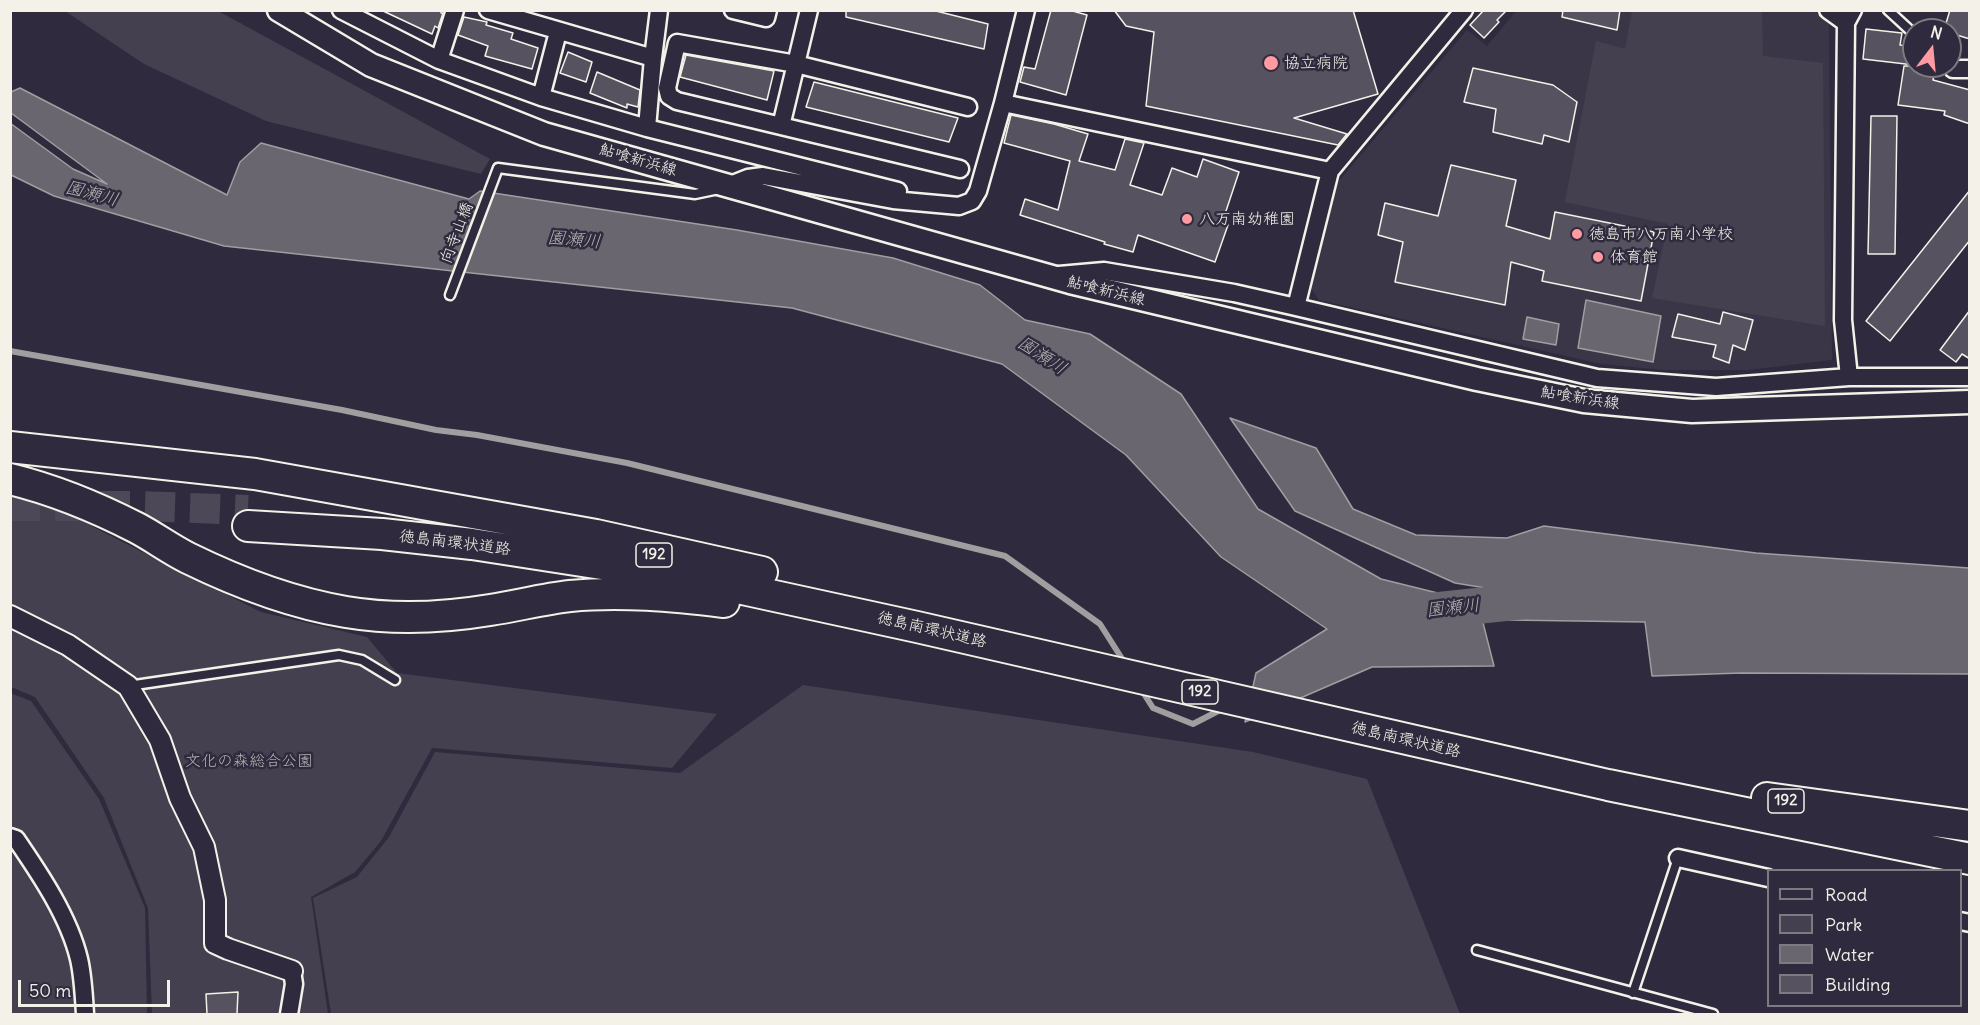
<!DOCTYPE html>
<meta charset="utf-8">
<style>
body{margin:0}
#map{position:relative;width:1980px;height:1025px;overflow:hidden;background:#2f2a3d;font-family:Delius,sans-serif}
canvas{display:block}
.frame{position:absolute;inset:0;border:12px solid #f4f1e8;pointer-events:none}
.legend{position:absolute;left:1767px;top:869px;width:195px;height:138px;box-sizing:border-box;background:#2f2a3d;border:2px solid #7e7a81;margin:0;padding:8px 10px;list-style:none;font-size:18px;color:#f4f1e8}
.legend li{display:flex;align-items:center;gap:12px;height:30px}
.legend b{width:30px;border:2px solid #7e7a81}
.north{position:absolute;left:1902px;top:18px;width:60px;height:60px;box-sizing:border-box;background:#2f2a3d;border:2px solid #7e7a81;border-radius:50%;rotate:16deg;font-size:16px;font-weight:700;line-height:24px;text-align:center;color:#f4f1e8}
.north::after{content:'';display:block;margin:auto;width:21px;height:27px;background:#ff9aa2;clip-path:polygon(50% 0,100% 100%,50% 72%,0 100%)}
.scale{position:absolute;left:18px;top:980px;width:152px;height:27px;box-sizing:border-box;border:3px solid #f4f1e8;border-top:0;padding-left:8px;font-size:18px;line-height:21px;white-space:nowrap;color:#f4f1e8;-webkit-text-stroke:4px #2f2a3d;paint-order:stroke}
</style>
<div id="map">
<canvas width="1980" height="1025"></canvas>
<div class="frame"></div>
<ul class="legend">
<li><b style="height:8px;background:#2f2a3d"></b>Road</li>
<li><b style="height:16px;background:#454050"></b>Park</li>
<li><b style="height:16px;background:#6a6670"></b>Water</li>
<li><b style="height:16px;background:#56525f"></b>Building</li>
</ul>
<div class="north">N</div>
<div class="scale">50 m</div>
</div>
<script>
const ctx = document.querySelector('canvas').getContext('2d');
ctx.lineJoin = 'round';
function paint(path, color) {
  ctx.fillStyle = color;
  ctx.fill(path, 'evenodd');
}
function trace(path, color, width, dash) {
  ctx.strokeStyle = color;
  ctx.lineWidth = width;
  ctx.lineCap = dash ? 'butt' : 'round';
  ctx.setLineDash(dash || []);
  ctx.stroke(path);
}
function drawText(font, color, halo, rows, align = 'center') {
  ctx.font = font + ' Delius,"Klee One",sans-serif';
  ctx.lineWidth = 5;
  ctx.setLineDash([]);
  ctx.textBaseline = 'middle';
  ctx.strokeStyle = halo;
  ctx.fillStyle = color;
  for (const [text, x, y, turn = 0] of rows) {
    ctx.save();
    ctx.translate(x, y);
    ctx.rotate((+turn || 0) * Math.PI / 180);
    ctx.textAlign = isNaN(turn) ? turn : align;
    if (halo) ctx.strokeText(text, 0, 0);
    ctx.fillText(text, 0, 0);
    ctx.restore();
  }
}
const built = new Path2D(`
 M 1517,10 L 1813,10 L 1829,21 L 1832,360 L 1748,370 L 1664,370 L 1601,364 L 1319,300 L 1310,287 L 1338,182 L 1467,30 L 1487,46 Z`);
const green = new Path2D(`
 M 65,11 L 218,11 L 490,159 L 481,174 L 266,121 L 144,64 Z
 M 1632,11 L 1762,11 L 1763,56 L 1823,63 L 1825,326 L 1652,298 L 1668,224 L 1565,202 L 1596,41 L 1625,49 Z
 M 10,489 L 33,493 L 97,529 L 261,612 L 367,637 L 397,673 L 717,714 L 672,768 L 432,748 L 381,841 L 355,872 L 311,897 L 328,1014 L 152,1014 L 148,908 L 104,798 L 35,697 L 11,687 Z
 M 803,685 L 1253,752 L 1367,779 L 1460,1014 L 331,1014 L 313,898 L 357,877 L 389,837 L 435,752 L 680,773 Z
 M 10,693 L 31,701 L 99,799 L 145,908 L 147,1014 L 11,1014 Z`);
const water = new Path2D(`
 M 20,88 L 227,195 L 240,162 L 261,143 L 469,199 L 480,191 L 737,230 L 893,258 L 980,285 L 1025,320 L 1090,334 L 1181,394 L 1258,509 L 1381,579 L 1478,603 L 1494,666 L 1372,667 L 1245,722 L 1256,673 L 1327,629 L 1221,557 L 1126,455 L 1002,364 L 792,308 L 224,246 L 54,196 L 11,175 L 10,123 L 73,169 L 107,184 L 11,113 L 11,92 Z
 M 1586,300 L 1661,316 L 1653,362 L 1578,348 Z
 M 1527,317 L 1559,324 L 1556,345 L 1523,339 Z
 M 1230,418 L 1316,448 L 1353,509 L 1416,535 L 1507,538 L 1544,526 L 1756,553 L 1969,568 L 1969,674 L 1741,673 L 1652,676 L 1645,622 L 1507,620 L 1498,590 L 1455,583 L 1295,511 Z`);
const stream = new Path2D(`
 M 10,351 L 342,410 L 436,430 L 477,435 L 627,463 L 1005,556 L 1100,624 L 1126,665
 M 1141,689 L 1153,708 L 1193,724 L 1224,708`);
const river = new Path2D(`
 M 1430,611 L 1552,598`);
const building = new Path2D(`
 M 381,10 L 441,10 L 441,13 L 443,13 L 438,28 L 435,26 L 432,34 Z
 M 846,10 L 932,10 L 988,24 L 984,49 L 846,17 Z
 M 1051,10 L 1069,10 L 1087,15 L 1066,95 L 1020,82 L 1024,67 L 1035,69 Z
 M 1114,10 L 1353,10 L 1378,94 L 1294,118 L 1347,134 L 1338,145 L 1146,106 L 1154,32 L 1126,26 Z
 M 1484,10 L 1507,10 L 1497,20 L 1499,22 L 1484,38 L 1470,25 Z
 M 1563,10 L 1620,10 L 1617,30 L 1562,17 Z
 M 1950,10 L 1970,10 L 1970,39 L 1950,33 L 1950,30 L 1944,30 Z
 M 464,17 L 487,22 L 486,25 L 513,33 L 511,39 L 538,48 L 532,69 L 485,56 L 488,46 L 458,35 Z
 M 1866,29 L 1902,33 L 1900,45 L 1914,47 L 1914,65 L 1863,59 Z
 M 568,52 L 592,62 L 586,82 L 560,73 Z
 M 686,55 L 774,71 L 767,100 L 680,77 Z
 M 1904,66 L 1935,66 L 1933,80 L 1970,90 L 1970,124 L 1944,115 L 1945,111 L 1898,105 Z
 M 1473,68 L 1553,85 L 1577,102 L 1569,142 L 1544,135 L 1542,144 L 1493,132 L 1496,109 L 1464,102 Z
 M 597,72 L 640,90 L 638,107 L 627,104 L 627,108 L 590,93 Z
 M 814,82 L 958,118 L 949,142 L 806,107 Z
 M 1011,115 L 1054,124 L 1088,134 L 1079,161 L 1115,170 L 1125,139 L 1144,143 L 1130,185 L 1162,195 L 1172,168 L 1197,177 L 1203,159 L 1239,172 L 1222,223 L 1228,225 L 1215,262 L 1138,235 L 1133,252 L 1104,244 L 1105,242 L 1020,215 L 1025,199 L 1058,210 L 1070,161 L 1004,143 Z
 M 1871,116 L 1897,116 L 1895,254 L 1868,254 Z
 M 1451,165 L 1516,180 L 1506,226 L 1550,239 L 1555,212 L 1654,232 L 1641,301 L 1542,281 L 1544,271 L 1511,262 L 1505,305 L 1395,282 L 1403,242 L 1378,235 L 1385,203 L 1438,216 Z
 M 1970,190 L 1970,240 L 1890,341 L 1866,321 Z
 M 1970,310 L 1970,359 L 1962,354 L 1956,362 L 1940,350 Z
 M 1723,312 L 1753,320 L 1745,350 L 1733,345 L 1729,363 L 1713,357 L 1716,345 L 1672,337 L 1678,314 L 1720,324 Z
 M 238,992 L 237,1014 L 207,1014 L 206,994 Z`);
const motorwayTunnel = new Path2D(`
 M 10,506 L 139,506 L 248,510`);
const service = new Path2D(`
 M 1888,10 L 1914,34
 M 450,295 L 498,168 L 695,194 L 719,189
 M 128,686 L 339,655 L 362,660 L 395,680
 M 1477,950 L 1713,1014
 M 1633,993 L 1678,858`);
const minor = new Path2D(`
 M 341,10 L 439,60 L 541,97 L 647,128 L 898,191
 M 488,10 L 653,58 L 659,10
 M 733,10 L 766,18 L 768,10
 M 1828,10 L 1846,23
 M 1853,10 L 1846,23 L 1843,320 L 1849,377 L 1970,377
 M 439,60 L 455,10
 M 1953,69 L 1970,69
 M 541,97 L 558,32
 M 1003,103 L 1026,10
 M 781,126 L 809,10
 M 647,128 L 653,58
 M 960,169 L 677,101 L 669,96 L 667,88 L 677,43 L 796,64 L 968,107
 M 1330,171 L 1464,10
 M 728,186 L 748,178 L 763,176 L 893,200 L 959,206 L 972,201 L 978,191 L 1003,103 L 1330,171 L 1296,307 L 1234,293 L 1104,271 L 1059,275
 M 1296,307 L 1597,378 L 1716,387 L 1849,377
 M 10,837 L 16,839 C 40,874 69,917 79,959 C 83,976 84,997 85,1014
 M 1678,858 L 1768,878
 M 1960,921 L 1970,923
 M 289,1014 L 294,984 L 292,971`);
const tertiary = new Path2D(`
 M 10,616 L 68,645 L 128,686 L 160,740 L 180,798 L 204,847 L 215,900 L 215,943 L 228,949 L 292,971`);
const secondary = new Path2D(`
 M 279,10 L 371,65 L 544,134 L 1070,282 L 1477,379 L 1584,401 L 1692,411 L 1970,402`);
const motorway = new Path2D(`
 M 10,447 L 255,474 L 596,535 L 762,572
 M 10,479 C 55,490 96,507 137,528 C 154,537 170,549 188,558 C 237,582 292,603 346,612 C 394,620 442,618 490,610 C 517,606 543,599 570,596 C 621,591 673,596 724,602
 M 248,526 L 382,534 L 472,544 L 692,578 L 917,627 L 1608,785 L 1970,859
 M 1767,798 L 1970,826`);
const markers = [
 [1271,63,8,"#ff9aa2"],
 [1187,219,6,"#ff9aa2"],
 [1577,234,6,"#ff9aa2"],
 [1598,257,6,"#ff9aa2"]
];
const shields = [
 [654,555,36],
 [1200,692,36],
 [1786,801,36]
];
const shieldNames = [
 ["192",654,555],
 ["192",1200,692],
 ["192",1786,801]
];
const poiNames = [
 ["協立病院",1284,63],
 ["八万南幼稚園",1199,219],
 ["徳島市八万南小学校",1589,234],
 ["体育館",1610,257]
];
const streetNames = [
 ["鮎喰新浜線",638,160,16],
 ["向寺山橋",457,233,-69],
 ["鮎喰新浜線",1106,291,14],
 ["鮎喰新浜線",1580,398,9],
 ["徳島南環状道路",455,543,7],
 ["徳島南環状道路",932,630,13],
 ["徳島南環状道路",1406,740,13]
];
const parkNames = [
 ["文化の森総合公園",249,761]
];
const waterNames = [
 ["園瀬川",92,194,15],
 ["園瀬川",574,240,5],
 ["園瀬川",1042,356,33],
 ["園瀬川",1453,608,-6]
];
paint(built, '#3b3647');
paint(green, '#454050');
paint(water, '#6a6670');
trace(water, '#a19ea0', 1.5);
trace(stream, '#a19ea0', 6);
trace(river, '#6a6670', 36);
paint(building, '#56525f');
trace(building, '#f4f1e8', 1.5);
trace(motorwayTunnel, '#4d4857', 30, [30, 15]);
trace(service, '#f4f1e8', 13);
trace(minor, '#f4f1e8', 21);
trace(tertiary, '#f4f1e8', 24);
trace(secondary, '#f4f1e8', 27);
trace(motorway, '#f4f1e8', 34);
trace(service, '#2f2a3d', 8);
trace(minor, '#2f2a3d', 16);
trace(tertiary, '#2f2a3d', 20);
trace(secondary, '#2f2a3d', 22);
trace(motorway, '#2f2a3d', 30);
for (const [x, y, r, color] of markers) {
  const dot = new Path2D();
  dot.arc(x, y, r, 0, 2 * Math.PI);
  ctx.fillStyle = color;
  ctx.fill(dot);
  trace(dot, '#2f2a3d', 2);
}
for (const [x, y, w] of shields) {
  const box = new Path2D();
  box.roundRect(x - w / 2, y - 12, w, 24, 4.5);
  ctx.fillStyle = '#2f2a3d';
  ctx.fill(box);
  trace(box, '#f4f1e8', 1.5);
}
drawText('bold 15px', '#f4f1e8', null, shieldNames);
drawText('16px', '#f4f1e8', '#2f2a3d', poiNames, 'left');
drawText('16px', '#f4f1e8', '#2f2a3d', streetNames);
drawText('16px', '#b7b3b3', '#2f2a3d', parkNames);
drawText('italic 18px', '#b6b2b2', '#2f2a3d', waterNames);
</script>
